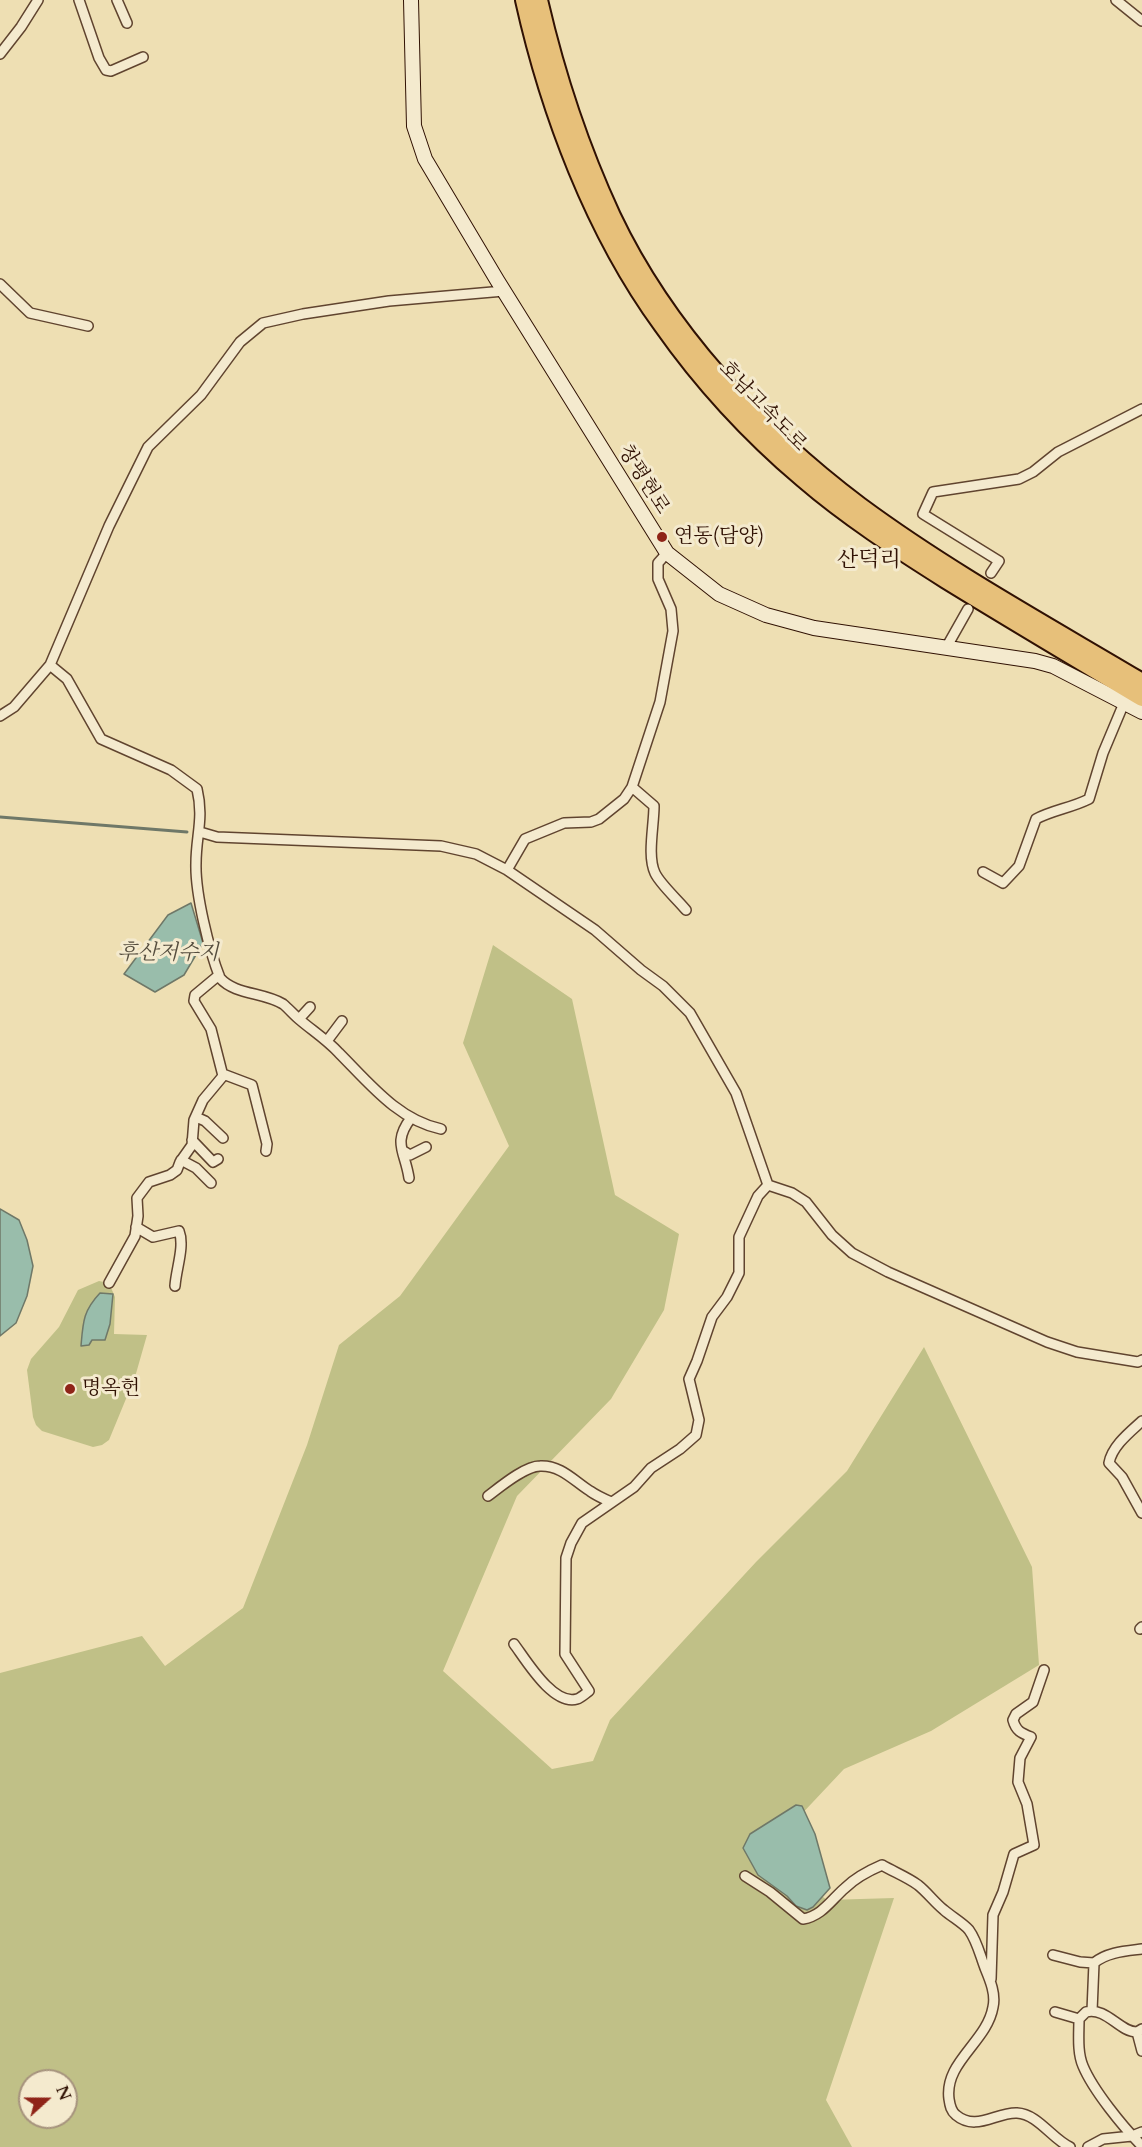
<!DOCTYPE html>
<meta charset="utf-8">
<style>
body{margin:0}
#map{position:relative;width:1142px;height:2147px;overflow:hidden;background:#eedfb3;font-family:Cardo,serif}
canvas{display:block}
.north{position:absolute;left:18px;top:2069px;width:60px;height:60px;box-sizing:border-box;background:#f4eace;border:2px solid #a6937d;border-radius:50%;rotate:69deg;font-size:16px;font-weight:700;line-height:24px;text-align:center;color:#301103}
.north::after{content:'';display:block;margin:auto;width:21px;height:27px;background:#8f2418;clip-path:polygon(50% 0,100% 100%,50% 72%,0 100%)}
</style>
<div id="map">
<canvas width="1142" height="2147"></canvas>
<div class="north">N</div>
</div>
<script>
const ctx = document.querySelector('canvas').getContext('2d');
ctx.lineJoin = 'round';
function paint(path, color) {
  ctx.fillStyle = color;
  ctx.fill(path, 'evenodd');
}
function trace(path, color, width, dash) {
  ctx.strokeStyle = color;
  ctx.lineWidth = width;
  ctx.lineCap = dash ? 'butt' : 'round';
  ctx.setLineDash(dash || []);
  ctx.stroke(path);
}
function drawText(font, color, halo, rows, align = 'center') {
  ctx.font = font + ' Cardo,"Noto Serif KR",serif';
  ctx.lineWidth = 6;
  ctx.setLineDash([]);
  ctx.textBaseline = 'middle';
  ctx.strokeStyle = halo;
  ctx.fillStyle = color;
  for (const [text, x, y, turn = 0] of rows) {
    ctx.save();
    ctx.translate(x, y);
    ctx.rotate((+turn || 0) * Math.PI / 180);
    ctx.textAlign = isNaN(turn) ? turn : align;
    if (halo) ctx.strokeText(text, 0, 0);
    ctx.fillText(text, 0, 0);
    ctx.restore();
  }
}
const green = new Path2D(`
 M 493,945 L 572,999 L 615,1195 L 679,1234 L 664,1310 L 611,1399 L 517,1496 L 443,1671 L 552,1769 L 593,1761 L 610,1720 L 756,1562 L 847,1471 L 924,1347 L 1032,1567 L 1039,1665 L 931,1731 L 844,1769 L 765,1853 L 827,1900 L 894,1898 L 826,2100 L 852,2147 L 0,2147 L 0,1673 L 142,1636 L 165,1666 L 243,1608 L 307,1445 L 339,1345 L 400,1296 L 509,1146 L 463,1043 ZM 30,2081 L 66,2081 L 66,2117 L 30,2117 Z
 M 99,1281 L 109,1283 L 115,1297 L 114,1334 L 147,1335 L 135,1377 L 109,1440 L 102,1445 L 93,1447 L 42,1431 L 36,1425 L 33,1417 L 27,1370 L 31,1359 L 59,1327 L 78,1290 Z`);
const water = new Path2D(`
 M 191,903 L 203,943 L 184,975 L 155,992 L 124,974 L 168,915 Z
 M 0,1209 L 19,1220 L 27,1240 L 33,1266 L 27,1296 L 16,1323 L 0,1336 Z
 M 100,1293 L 113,1294 L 110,1324 L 105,1340 L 92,1340 L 89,1345 L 81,1346 C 83,1322 83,1311 100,1293 Z
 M 796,1805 L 802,1806 L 815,1834 L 830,1888 L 813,1907 L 807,1910 L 796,1906 L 787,1896 L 758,1875 L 743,1848 L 750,1834 Z`);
const stream = new Path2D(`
 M 0,817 L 187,832`);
const street = new Path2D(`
 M 79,0 L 99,58 L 106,70 L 111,71 L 143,57
 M 117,0 L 127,23
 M 1116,0 L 1142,21
 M 0,54 L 21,27 L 38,0
 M 0,284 L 30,313 L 88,326
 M 667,553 L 658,563 L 658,579 L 671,609 L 673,631 L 660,702 L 632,787 L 654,806 C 654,826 647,856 655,873 C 660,884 678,900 686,910
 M 991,573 L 999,561 L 923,514 L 933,492 L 1019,479 L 1033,472 L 1058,452 L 1142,409
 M 946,648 L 968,609
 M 50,665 L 67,679 L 101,739 L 171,770 L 197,789 C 204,818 196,836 196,863 C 195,893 209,950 220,978 C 235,995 263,992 283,1004 C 289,1009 294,1015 300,1020 C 313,1031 327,1040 339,1053 C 369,1083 398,1120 441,1129
 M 0,716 L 14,707 L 50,665 L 109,526 L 148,447 L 201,395 L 240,342 L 263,323 L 303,314 L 389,301 L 504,291
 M 200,832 L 217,837 L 441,846 L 476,854 L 507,870 L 595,930 L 641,970 L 663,986 L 690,1013 L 736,1093 L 768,1185 L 792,1193 L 806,1202 L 832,1235 L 852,1253 L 888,1272 L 1047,1342 L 1077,1352 L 1138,1362 L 1142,1360
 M 507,870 L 525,839 L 564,823 L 591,822 L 599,819 L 624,799 L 632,787
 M 983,872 L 1003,883 L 1019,866 L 1036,819 C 1053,810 1071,808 1089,799 L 1103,753 L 1124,703
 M 299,1019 L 310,1007
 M 327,1041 L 342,1021
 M 223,1074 L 252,1085 L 267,1144 L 266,1151
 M 196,1117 L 205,1121 L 223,1138
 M 192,1140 L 213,1162 L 218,1159
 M 402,1150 L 410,1155 L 426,1147
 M 181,1160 L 196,1168 L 211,1183
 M 409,1178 C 405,1151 392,1143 411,1118
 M 136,1227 L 153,1237 L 179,1231 C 185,1246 176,1269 175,1286
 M 109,1283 L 135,1236 L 138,1216 L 137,1198 L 149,1182 L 170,1175 L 177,1170 L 180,1162 L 192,1145 L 194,1120 L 203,1100 L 223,1076 L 211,1029 L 194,1001 L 195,995 L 219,975
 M 1142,1421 C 1130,1432 1112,1446 1109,1463 L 1122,1477 L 1142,1513
 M 488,1496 C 500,1487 525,1466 540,1466 C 561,1465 574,1481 590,1491 C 597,1496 604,1499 611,1502
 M 1140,1629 L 1142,1627
 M 514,1644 C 526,1660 553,1706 577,1699 C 581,1698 586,1693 589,1691 L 565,1654 L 566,1558 L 571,1543 L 582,1523 L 634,1487 L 651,1468 L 680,1449 L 696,1435 L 699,1420 L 689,1379 L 697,1361 L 712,1317 L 727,1297 L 739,1273 L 739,1237 L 758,1196 L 768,1185
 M 745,1876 L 770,1892 L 803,1919 C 822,1916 831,1900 845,1888 C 856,1877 868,1871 882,1865 C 894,1872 907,1877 918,1885 C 927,1892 935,1903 944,1910 C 952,1917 963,1923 969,1930 C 977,1941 980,1955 985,1968 C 990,1980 996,1994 993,2007 C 987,2042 944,2062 949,2099 C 950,2106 951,2111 956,2115 C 976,2132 996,2112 1017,2113 C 1038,2114 1052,2139 1070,2147
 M 1053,1955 L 1080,1962 L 1094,1963
 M 991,1979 L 993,1915 L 1003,1892 L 1014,1854 L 1034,1845 L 1027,1804 L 1018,1782 L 1020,1758 L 1031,1737 C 1021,1733 1016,1731 1013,1720 L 1016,1714 L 1033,1702 L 1044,1670
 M 1092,2011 L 1094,1963 C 1107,1952 1126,1951 1142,1949
 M 1055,2012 L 1079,2019
 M 1142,2029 L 1137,2032 L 1142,2051
 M 1137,2032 C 1119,2032 1107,2007 1086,2012 L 1079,2019 C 1079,2034 1077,2052 1083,2066 C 1093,2090 1123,2127 1142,2146
 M 1088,2147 L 1103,2139 L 1132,2136 L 1142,2132`);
const secondary = new Path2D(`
 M 411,0 L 414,126 L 425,159 L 497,280 L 667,553 L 719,594 L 766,615 L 814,628 L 1035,661 L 1053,666 L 1142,712`);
const highway = new Path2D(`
 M 524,0 C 549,112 594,232 662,325 C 702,382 750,434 803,479 C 847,517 897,549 946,580 C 1011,620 1077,659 1142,698
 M 539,0 C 556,74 580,147 612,216 C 666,330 760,431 860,506 C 948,571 1048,626 1142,682`);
const markers = [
 [662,537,6,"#8f2418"],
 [70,1389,6,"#8f2418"]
];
const streetNames = [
 ["호남고속도로",762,407,46],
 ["창평현로",643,480,58]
];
const poiNames = [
 ["연동(담양)",674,537],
 ["명옥헌",82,1389]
];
const waterNames = [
 ["후산저수지",168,954]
];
const quarterNames = [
 ["산덕리",869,561]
];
paint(green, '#c0c087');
paint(water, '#99bdab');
trace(water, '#6f7868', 1.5);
trace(stream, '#6f7868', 3);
trace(street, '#60442f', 12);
trace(secondary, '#301103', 16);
trace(highway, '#301103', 20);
trace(street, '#f4eace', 9);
trace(secondary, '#f4eace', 14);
trace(highway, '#e7c07a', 16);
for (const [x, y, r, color] of markers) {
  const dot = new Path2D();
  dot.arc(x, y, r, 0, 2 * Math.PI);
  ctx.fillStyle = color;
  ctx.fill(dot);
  trace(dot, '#f4eace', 2);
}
drawText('20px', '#301103', '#f4eace', streetNames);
drawText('20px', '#301103', '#f4eace', poiNames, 'left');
drawText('italic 21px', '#554d3e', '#f4eace', waterNames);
drawText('22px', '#301103', '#f4eace', quarterNames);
</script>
